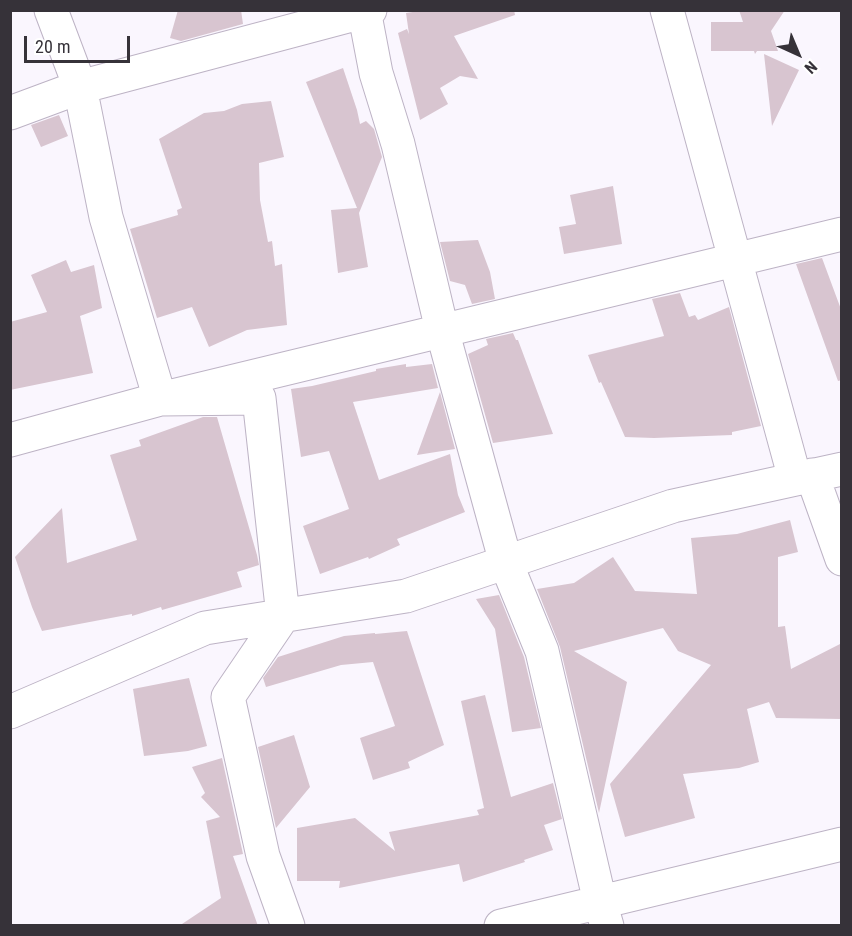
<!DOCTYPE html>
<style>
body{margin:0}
#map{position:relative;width:852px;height:936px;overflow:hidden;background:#faf6fe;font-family:"Roboto Condensed",sans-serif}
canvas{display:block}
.frame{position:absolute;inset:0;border:12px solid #363239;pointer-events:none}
.north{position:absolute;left:768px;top:24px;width:60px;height:60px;-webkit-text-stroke:4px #fff;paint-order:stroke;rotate:136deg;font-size:16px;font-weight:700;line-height:24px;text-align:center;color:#363239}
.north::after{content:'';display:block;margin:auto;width:21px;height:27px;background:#363239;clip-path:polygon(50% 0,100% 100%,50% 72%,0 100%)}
.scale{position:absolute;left:24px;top:36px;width:106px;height:27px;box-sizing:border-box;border:3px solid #363239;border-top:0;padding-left:8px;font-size:18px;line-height:21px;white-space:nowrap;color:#363239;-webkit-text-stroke:4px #fff;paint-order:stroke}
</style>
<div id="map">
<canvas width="852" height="936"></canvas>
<div class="frame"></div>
<div class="north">N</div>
<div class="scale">20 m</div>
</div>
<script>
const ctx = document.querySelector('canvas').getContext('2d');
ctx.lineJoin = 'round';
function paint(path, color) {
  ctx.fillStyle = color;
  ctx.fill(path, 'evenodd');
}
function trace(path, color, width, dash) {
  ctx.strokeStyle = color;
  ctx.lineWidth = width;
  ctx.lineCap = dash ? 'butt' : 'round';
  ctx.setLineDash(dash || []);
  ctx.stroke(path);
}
const building = new Path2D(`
 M 178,10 L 241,10 L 243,24 L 181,41 L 170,38 Z
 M 426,10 L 514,10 L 515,15 L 454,36 L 478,79 L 460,76 L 440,88 L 448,104 L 420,120 L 398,33 L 407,29 L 409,34 L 406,13 Z
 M 739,10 L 785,10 L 771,31 L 778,51 L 757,51 L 755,54 L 754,51 L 711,51 L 711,22 L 743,22 Z
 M 764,54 L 799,70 L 772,126 Z
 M 343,68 L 357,110 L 360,124 L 366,121 L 374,129 L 382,157 L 359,213 L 368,267 L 338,273 L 331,210 L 357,208 L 306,82 Z
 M 271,101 L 284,157 L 259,163 L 260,200 L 268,242 L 272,241 L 275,266 L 282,264 L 287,325 L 247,330 L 209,347 L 192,307 L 157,318 L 130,229 L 178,215 L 177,210 L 182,208 L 159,139 L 204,113 L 224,111 L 242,104 Z
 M 59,115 L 68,136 L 41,147 L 31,125 Z
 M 613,186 L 622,244 L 564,254 L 559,227 L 576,224 L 570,195 Z
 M 478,240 L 490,272 L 495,299 L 472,304 L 465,285 L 450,281 L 440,242 Z
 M 822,258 L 842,312 L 842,380 L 838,381 L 796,264 Z
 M 66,260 L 71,272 L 94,265 L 102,308 L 80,316 L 93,373 L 10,390 L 10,322 L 47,312 L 31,275 Z
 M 680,293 L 689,317 L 695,315 L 698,320 L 729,307 L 761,426 L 732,432 L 732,435 L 654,438 L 625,437 L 601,382 L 599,383 L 588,355 L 664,336 L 652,299 Z
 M 513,333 L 516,340 L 518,340 L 553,434 L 493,443 L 468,354 L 488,345 L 486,339 Z
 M 406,364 L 406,367 L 432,364 L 438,388 L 353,402 L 379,480 L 450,454 L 458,495 L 465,512 L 397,539 L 400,545 L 369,559 L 368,557 L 320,574 L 303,526 L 349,509 L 329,451 L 301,457 L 291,389 L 312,386 L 376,371 L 376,369 Z
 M 440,392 L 455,449 L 417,455 Z
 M 203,417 L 217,417 L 257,555 L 259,565 L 237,572 L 242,587 L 162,610 L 161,607 L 132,616 L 132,614 L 42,631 L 32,607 L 15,557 L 62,508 L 67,563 L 137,540 L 110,455 L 141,446 L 139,440 Z
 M 790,520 L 798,552 L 778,557 L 778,627 L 785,626 L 791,669 L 842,643 L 842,719 L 776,718 L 769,702 L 747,709 L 759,762 L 739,768 L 683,774 L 695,818 L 625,837 L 610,784 L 711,665 L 678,651 L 663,628 L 574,651 L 627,682 L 599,813 L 560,647 L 537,589 L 574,583 L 613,557 L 635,591 L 697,594 L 691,538 L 737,534 Z
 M 499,595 L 524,657 L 541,728 L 512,732 L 495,629 L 476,599 Z
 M 407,631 L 444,745 L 408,762 L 410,768 L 373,780 L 360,738 L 395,726 L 373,662 L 341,665 L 266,687 L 263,678 L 278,657 L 344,636 L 375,633 L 375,634 Z
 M 189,678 L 207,746 L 188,751 L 144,756 L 133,689 Z
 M 485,695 L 511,797 L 553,783 L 562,819 L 544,825 L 553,850 L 524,860 L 525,862 L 463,882 L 459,864 L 339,888 L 340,881 L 297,881 L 297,828 L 355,818 L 395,851 L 389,832 L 479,815 L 477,810 L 484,808 L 461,701 Z
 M 294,735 L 310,787 L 276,828 L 258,747 Z
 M 222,758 L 243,854 L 233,856 L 258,926 L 179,926 L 221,898 L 206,821 L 220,817 L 201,797 L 205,793 L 192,767 Z`);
const minor = new Path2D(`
 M 51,10 L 80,87 L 106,217 L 160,399 L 259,398 L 283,616 L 228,697 L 263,856 L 288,926
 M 364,10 L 376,73 L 398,144 L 442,330 L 506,563 L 542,651 L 600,902 L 607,926
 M 667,10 L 795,479
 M 10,113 L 80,87 L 370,10
 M 10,440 L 160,399 L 842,234
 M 812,475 L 842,559
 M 10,712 L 205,628 L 406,596 L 673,506 L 842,469
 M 501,926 L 842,844`);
paint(building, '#d8c5d0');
trace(minor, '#bdb3c5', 35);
trace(minor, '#fff', 33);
</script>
